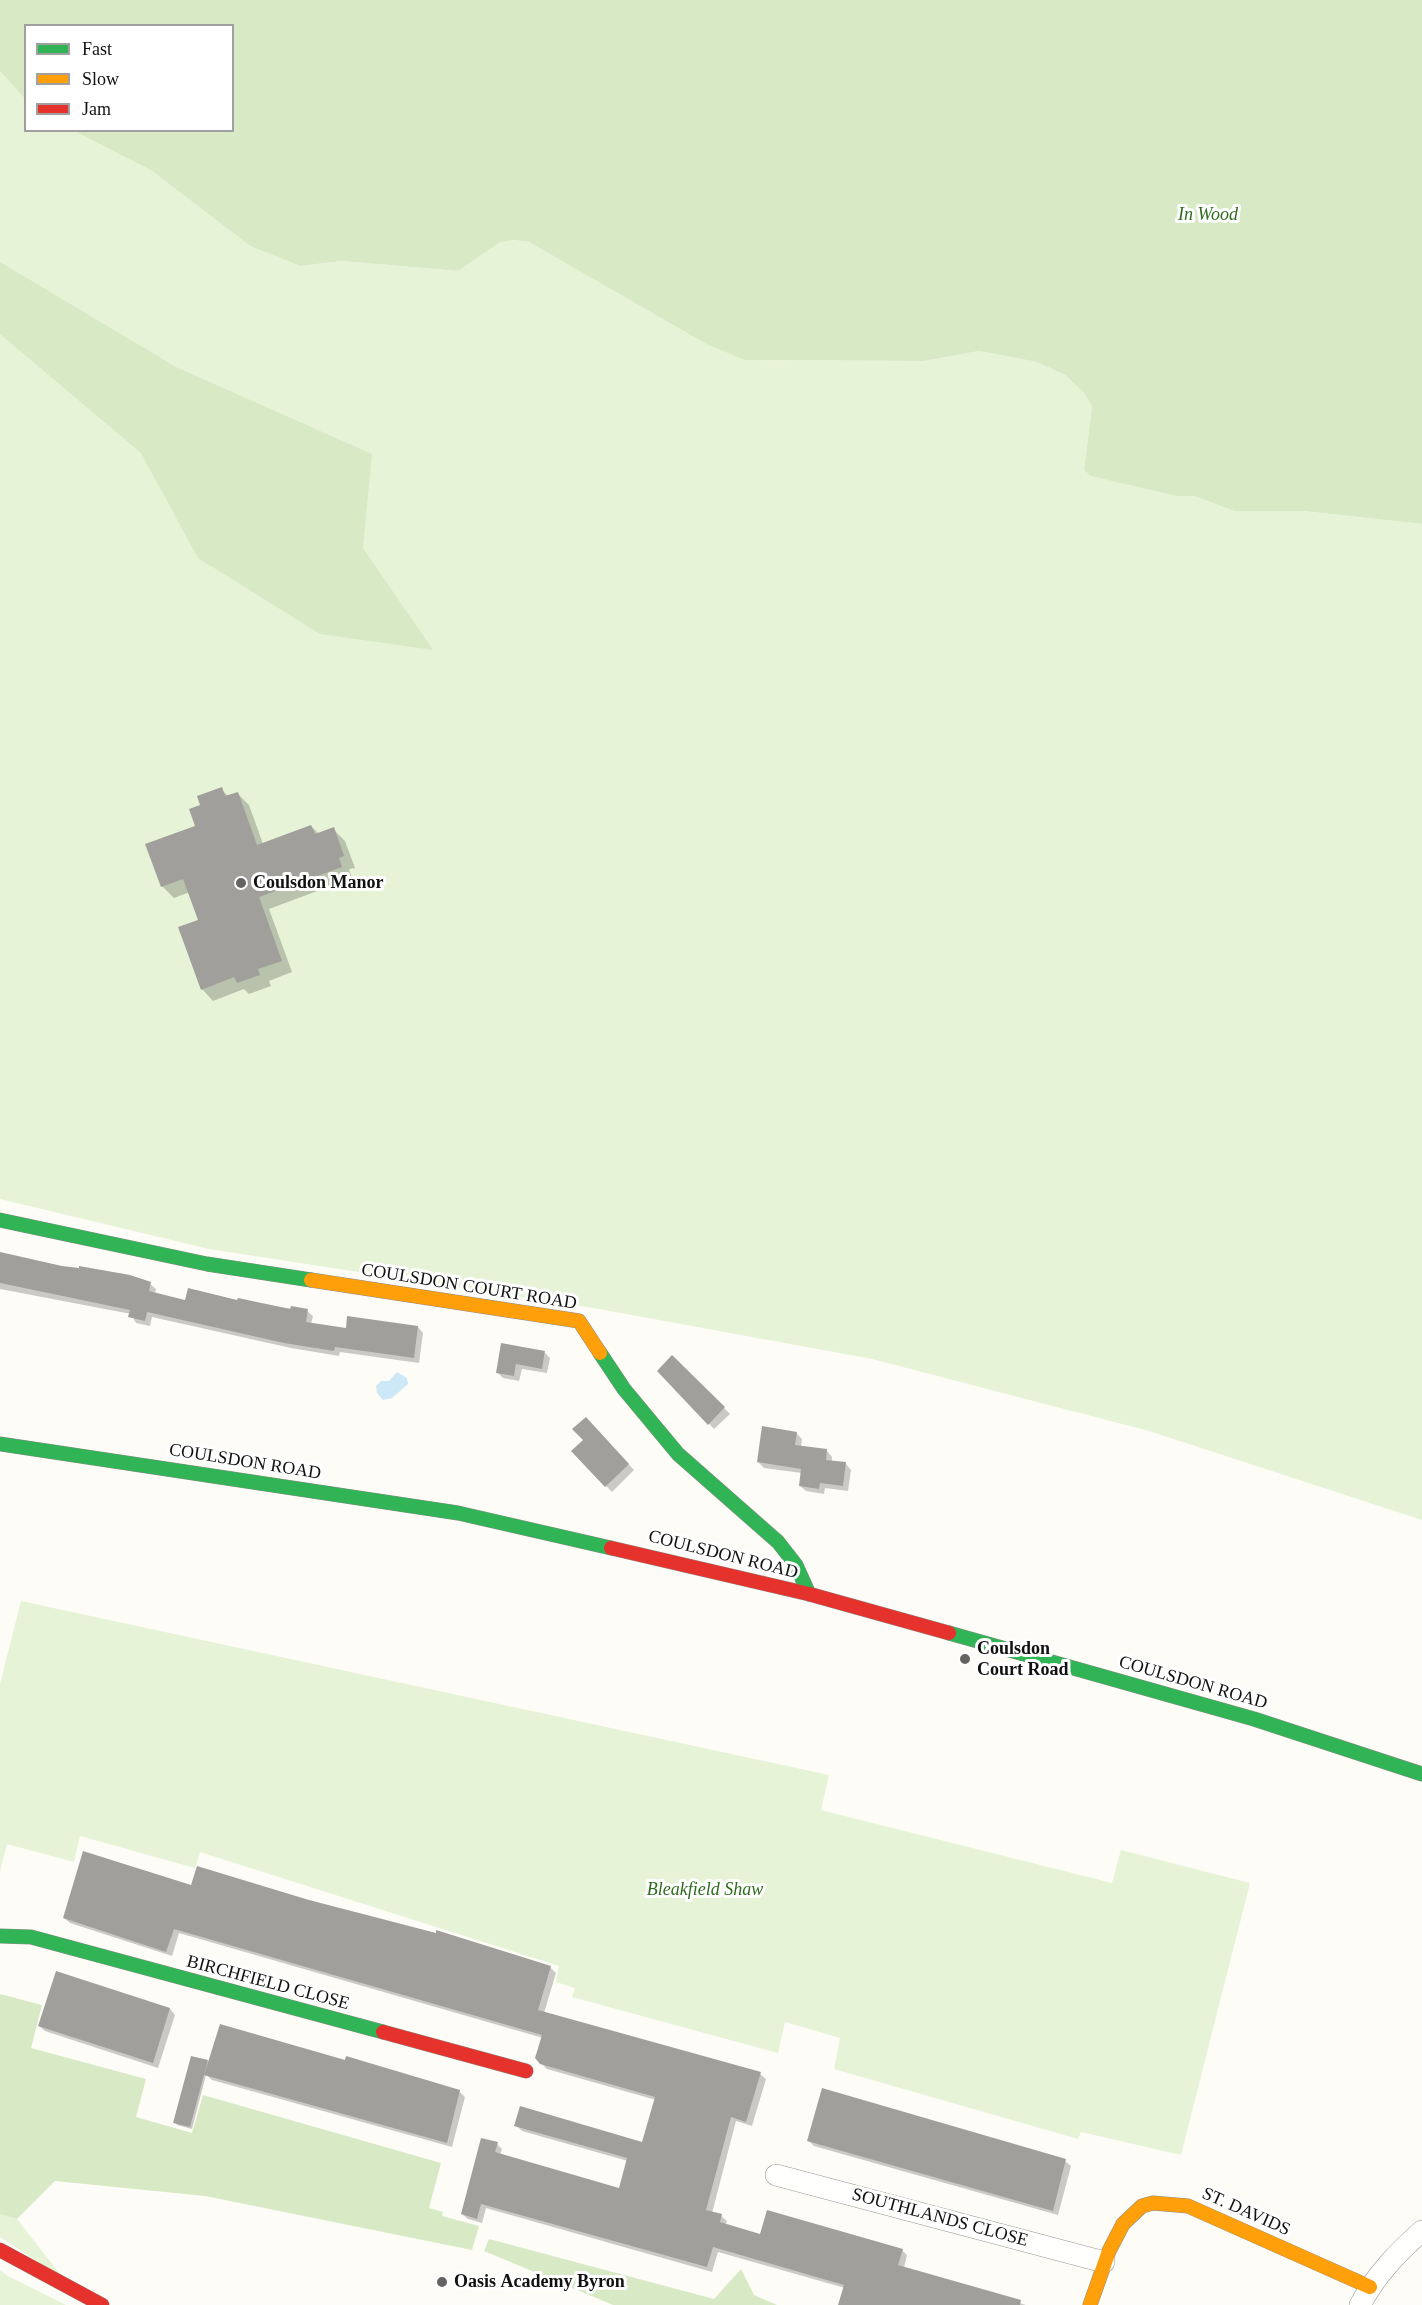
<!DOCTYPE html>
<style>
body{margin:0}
#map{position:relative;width:1422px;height:2305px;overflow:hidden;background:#fdfcf7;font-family:"Times New Roman",serif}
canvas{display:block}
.legend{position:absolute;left:24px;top:24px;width:210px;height:108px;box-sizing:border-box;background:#fff;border:2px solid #a0a0a0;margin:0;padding:8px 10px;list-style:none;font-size:18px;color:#111}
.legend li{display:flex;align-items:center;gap:12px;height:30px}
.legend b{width:30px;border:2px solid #a0a0a0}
</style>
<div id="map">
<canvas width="1422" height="2305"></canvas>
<ul class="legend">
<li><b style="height:8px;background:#30b455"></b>Fast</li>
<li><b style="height:8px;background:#ff9f0a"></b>Slow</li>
<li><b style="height:8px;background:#e5322d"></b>Jam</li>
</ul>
</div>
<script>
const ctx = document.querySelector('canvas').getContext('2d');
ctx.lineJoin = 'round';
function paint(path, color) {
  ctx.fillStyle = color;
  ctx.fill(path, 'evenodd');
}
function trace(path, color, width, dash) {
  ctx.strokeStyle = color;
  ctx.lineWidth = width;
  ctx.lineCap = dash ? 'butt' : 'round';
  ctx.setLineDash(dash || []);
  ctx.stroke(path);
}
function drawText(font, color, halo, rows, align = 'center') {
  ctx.font = font + ' "Times New Roman",serif';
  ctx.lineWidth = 6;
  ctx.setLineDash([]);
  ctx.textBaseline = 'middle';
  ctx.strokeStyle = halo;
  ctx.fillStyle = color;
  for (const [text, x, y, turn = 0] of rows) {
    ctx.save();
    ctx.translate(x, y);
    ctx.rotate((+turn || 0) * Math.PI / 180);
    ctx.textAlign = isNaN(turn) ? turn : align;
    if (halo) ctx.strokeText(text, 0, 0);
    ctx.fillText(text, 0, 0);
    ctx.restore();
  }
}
const green = new Path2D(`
 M 0,71 L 25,99 L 26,130 L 74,131 L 152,171 L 250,246 L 300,266 L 342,261 L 458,271 L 499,243 L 513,240 L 529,242 L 706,344 L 744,360 L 924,361 L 979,351 L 1037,362 L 1065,375 L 1084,393 L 1092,406 L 1084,470 L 1177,496 L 1194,496 L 1234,511 L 1303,511 L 1422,524 L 1422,1520 L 1149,1431 L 872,1359 L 599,1309 L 209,1249 L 0,1199 Z
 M 21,1601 L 829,1775 L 821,1810 L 1112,1883 L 1121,1850 L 1250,1883 L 1181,2155 L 1081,2132 L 1078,2139 L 834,2069 L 840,2038 L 785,2022 L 778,2053 L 572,1997 L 575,1988 L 556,1982 L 559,1966 L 200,1852 L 195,1868 L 80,1836 L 74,1862 L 7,1844 L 0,1871 L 0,1684 Z
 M 0,2214 L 17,2219 L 64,2279 L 0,2237 Z
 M 0,2270 L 8,2276 L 66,2305 L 0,2305 Z`);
const forest = new Path2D(`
 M 0,0 L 1422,0 L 1422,524 L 1303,511 L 1234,511 L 1194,496 L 1177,496 L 1091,476 L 1084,470 L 1092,406 L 1084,393 L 1065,375 L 1037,362 L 979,351 L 924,361 L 744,360 L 706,344 L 529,242 L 513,240 L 499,243 L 458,271 L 342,261 L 300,266 L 250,246 L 152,171 L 74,131 L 232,130 L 232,26 L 26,26 L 25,99 L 0,71 Z
 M 0,262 L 176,367 L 372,454 L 363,548 L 433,650 L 320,634 L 198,558 L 141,453 L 0,334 Z
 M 0,1994 L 42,2005 L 31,2048 L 146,2079 L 136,2117 L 192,2133 L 203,2095 L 441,2163 L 429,2208 L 443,2212 L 442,2216 L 479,2226 L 472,2250 L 205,2196 L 55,2181 L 17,2219 L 0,2214 Z
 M 489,2239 L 714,2299 L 741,2269 L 754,2295 L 777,2305 L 613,2305 L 484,2251 Z`);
const water = new Path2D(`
 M 397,1372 L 407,1378 L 408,1384 L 392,1398 L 383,1400 L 377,1393 L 376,1386 L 381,1381 L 389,1381 Z`);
const shadow = new Path2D(`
 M 221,789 L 229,797 L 238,794 L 249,805 L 263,844 L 311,826 L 319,834 L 333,829 L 345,841 L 355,868 L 349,869 L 352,878 L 269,909 L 292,972 L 269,981 L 271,986 L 249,994 L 244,989 L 213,1001 L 202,989 L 200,921 L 190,892 L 174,898 L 162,886 L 197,827 L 202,806 Z
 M 0,1254 L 150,1284 L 156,1289 L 155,1294 L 186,1302 L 239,1301 L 307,1311 L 313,1316 L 311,1324 L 347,1330 L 418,1327 L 423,1333 L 419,1363 L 340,1352 L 339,1356 L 291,1348 L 152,1317 L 150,1326 L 136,1323 L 131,1314 L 0,1289 Z
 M 503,1345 L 545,1353 L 550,1358 L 547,1373 L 522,1369 L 519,1381 L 503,1378 L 497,1372 Z
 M 659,1371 L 699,1383 L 730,1414 L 714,1429 Z
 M 586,1419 L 634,1470 L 612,1492 L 573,1452 L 585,1441 Z
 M 796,1433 L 802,1439 L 801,1447 L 827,1451 L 832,1457 L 832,1462 L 846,1464 L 851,1470 L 848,1491 L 825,1488 L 824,1494 L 806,1491 L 800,1486 L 802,1473 L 764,1468 L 758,1462 Z
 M 192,1887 L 309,1901 L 550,1967 L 556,1973 L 544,2013 L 760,2074 L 766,2079 L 752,2126 L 736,2121 L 712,2213 L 721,2216 L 727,2221 L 725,2226 L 761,2236 L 902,2250 L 907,2255 L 904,2268 L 1026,2305 L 840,2305 L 845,2288 L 718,2252 L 712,2272 L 486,2208 L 482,2223 L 468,2219 L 462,2214 L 497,2144 L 502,2149 L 500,2155 L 620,2190 L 628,2161 L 522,2131 L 516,2125 L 643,2144 L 656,2100 L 547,2069 L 541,2063 L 543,2038 L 179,1933 L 172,1956 L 70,1923 L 64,1918 Z
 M 57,1972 L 170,2009 L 175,2015 L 158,2068 L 45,2031 L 39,2026 Z
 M 207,2061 L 209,2064 L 346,2062 L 459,2091 L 465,2097 L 452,2147 L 212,2080 L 206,2075 L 192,2129 L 177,2125 L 175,2122 Z
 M 808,2140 L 1065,2161 L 1071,2166 L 1058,2215 L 814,2146 Z`);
const building = new Path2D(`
 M 222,787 L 225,796 L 238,792 L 257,845 L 311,825 L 315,834 L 334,827 L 344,856 L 339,858 L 342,867 L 259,897 L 282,961 L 258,969 L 260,975 L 237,983 L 234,977 L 201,990 L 178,927 L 198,920 L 183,879 L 161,887 L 145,844 L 195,826 L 189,809 L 200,805 L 197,796 Z
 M 0,1252 L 62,1266 L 79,1268 L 79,1266 L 130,1275 L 151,1282 L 149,1291 L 185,1300 L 188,1288 L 237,1300 L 238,1298 L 290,1309 L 291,1306 L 308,1309 L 306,1322 L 346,1328 L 347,1316 L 418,1326 L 414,1358 L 335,1347 L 334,1351 L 284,1343 L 147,1312 L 145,1321 L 128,1317 L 130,1310 L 0,1283 Z
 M 501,1343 L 545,1351 L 542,1369 L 516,1364 L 514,1376 L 496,1373 Z
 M 672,1355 L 725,1407 L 708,1425 L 657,1371 Z
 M 586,1417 L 629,1464 L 605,1487 L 571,1451 L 583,1440 L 572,1429 Z
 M 762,1426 L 797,1432 L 795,1445 L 827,1449 L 826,1460 L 846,1462 L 843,1486 L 820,1483 L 819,1489 L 799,1486 L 801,1469 L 757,1462 Z
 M 83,1851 L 191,1885 L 197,1866 L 309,1900 L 436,1933 L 436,1930 L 551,1966 L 538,2010 L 761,2072 L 746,2122 L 731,2117 L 706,2210 L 722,2214 L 720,2222 L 760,2234 L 767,2210 L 903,2249 L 898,2265 L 1021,2300 L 1020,2305 L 838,2305 L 844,2285 L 713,2247 L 707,2267 L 481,2204 L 477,2219 L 461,2214 L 481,2138 L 498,2142 L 495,2152 L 619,2188 L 627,2158 L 514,2126 L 520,2106 L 642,2142 L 655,2097 L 540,2064 L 535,2058 L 542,2035 L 174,1929 L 166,1952 L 63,1918 Z
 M 56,1971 L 170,2008 L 153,2063 L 38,2026 Z
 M 220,2024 L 345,2060 L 346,2056 L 460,2090 L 447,2143 L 204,2075 Z
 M 191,2056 L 208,2060 L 190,2127 L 173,2123 Z
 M 822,2088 L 1066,2159 L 1053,2211 L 807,2141 Z`);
const street = new Path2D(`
 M 776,2175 L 1104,2262
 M 1360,2305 C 1376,2275 1397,2253 1422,2231`);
const fast = new Path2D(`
 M 0,1220 L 207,1264 L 311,1280
 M 600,1353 L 624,1389 L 678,1454 L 778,1542 L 796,1565 L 809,1594
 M 0,1444 L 458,1513 L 611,1548
 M 949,1633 L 1254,1719 L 1422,1774
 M 0,1936 L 31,1937 L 383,2032`);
const slow = new Path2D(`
 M 311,1280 L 579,1321 L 600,1353
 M 1090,2305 L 1109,2251 L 1123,2224 L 1142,2206 L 1153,2203 L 1188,2206 L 1370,2287`);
const jam = new Path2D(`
 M 611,1548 L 809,1594 L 949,1633
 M 383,2032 L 526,2071
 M 0,2250 L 102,2305`);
const markers = [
 [241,883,6,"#646362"],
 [965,1659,6,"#646362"],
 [442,2282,6,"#646362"]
];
const parkNames = [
 ["In Wood",1208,215],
 ["Bleakfield Shaw",705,1890]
];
const poiNames = [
 ["Coulsdon Manor",253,883],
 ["Coulsdon",977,1649],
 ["Court Road",977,1670],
 ["Oasis Academy Byron",454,2282]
];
const streetNames = [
 ["COULSDON COURT ROAD",469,1287,9],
 ["COULSDON ROAD",245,1462,9],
 ["COULSDON ROAD",723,1555,14],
 ["COULSDON ROAD",1193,1683,16],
 ["BIRCHFIELD CLOSE",268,1983,15],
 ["ST. DAVIDS",1246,2212,24],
 ["SOUTHLANDS CLOSE",940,2218,15]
];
paint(green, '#e7f3d7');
paint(forest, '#d8eac5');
paint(water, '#cde8f7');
paint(shadow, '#0003');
paint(building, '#a19f9c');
trace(street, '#979795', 22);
trace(fast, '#8e8d8b', 15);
trace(slow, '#8e8d8b', 15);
trace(jam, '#8e8d8b', 15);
trace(street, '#fffffe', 21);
trace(fast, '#30b455', 14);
trace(slow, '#ff9f0a', 14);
trace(jam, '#e5322d', 14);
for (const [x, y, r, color] of markers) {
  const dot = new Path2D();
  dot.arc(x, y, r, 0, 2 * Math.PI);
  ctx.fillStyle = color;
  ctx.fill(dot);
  trace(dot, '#fff', 2);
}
drawText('italic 18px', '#2f6b1f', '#fff', parkNames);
drawText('bold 18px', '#111', '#fff', poiNames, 'left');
drawText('18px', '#111', '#fff', streetNames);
</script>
